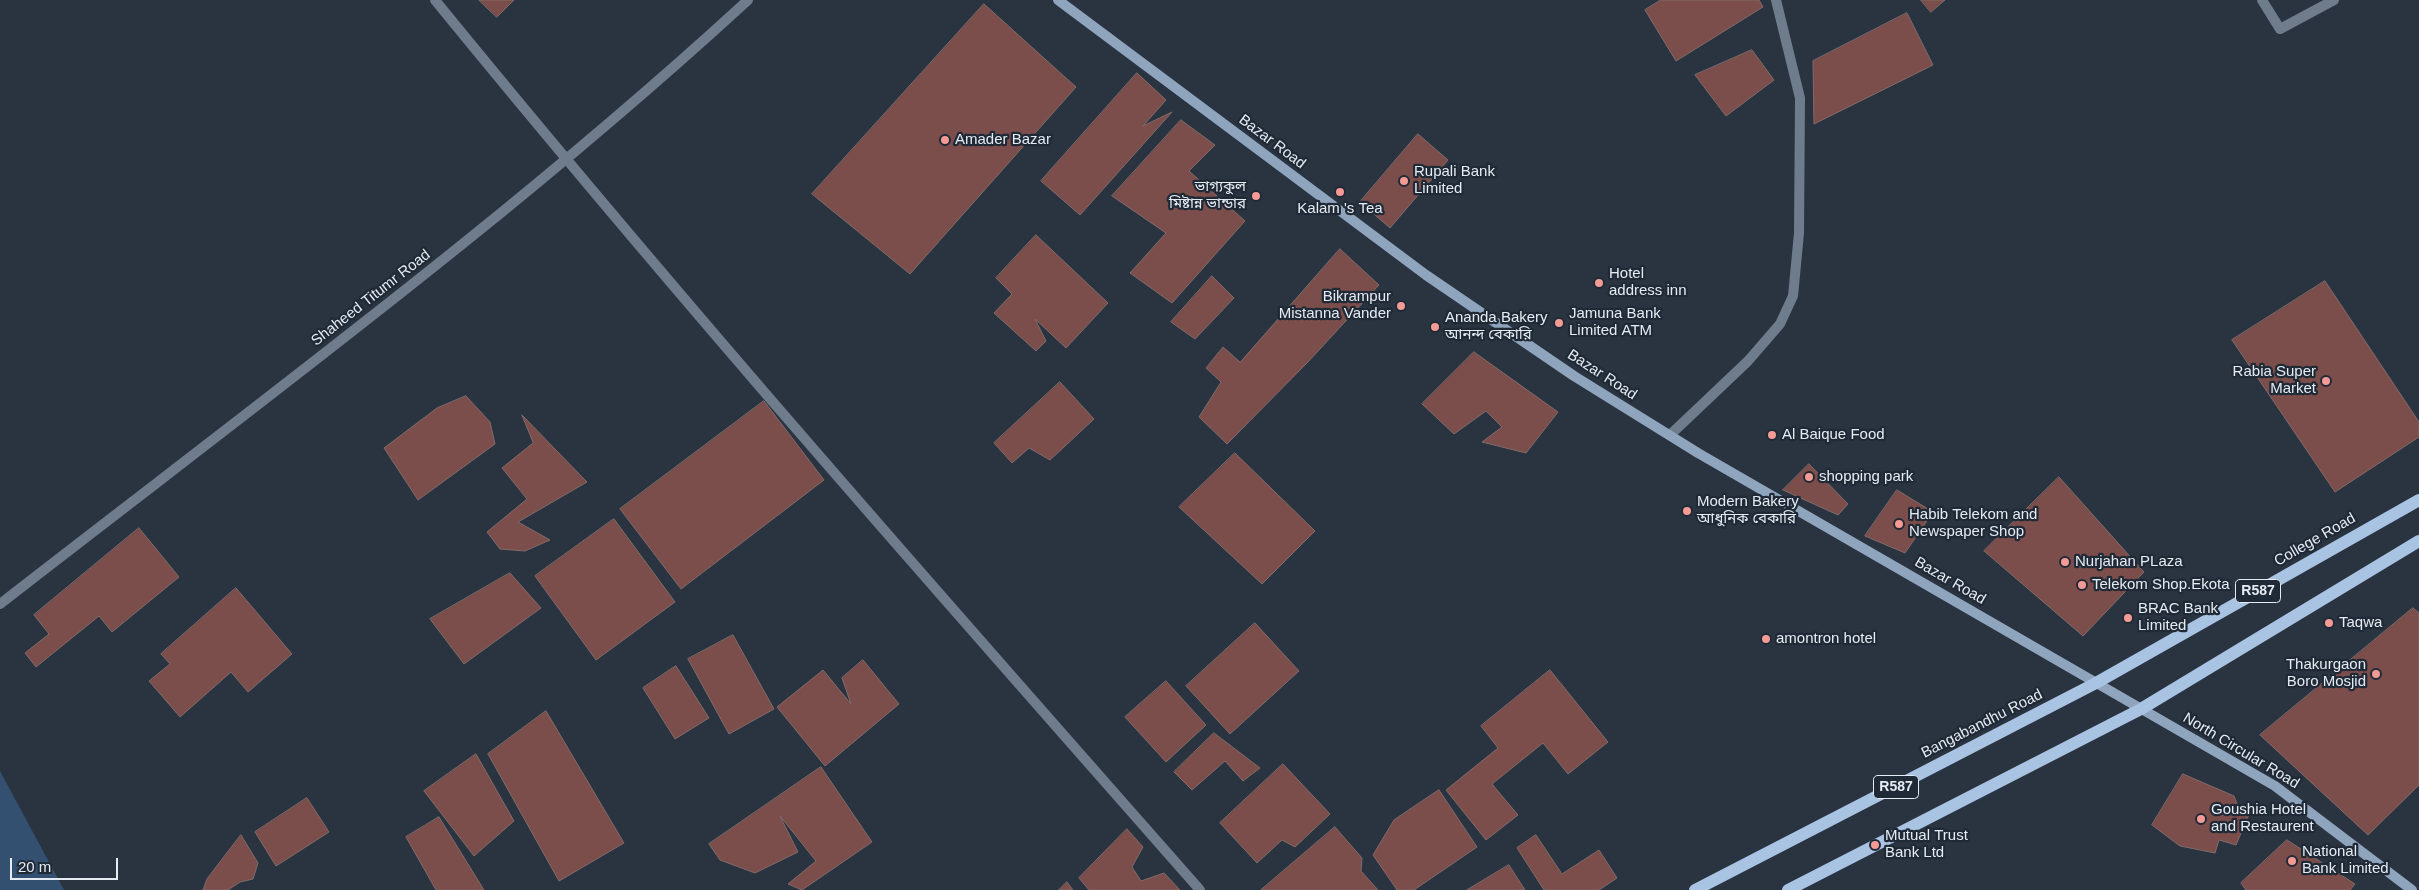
<!DOCTYPE html>
<meta charset="utf-8">
<style>
body{margin:0}
#map{position:relative;width:2419px;height:890px;overflow:hidden;background:#2a3441;font-family:Helvetica,sans-serif}
canvas{display:block}
.scale{position:absolute;left:10px;top:858px;width:108px;height:22px;box-sizing:border-box;border:2px solid #e4ebf3;border-top:0;padding-left:6px;font-size:15px;line-height:18px;white-space:nowrap;color:#e4ebf3;-webkit-text-stroke:4px #202a36;paint-order:stroke}
</style>
<div id="map">
<canvas width="2419" height="890"></canvas>
<div class="scale">20 m</div>
</div>
<script>
const ctx = document.querySelector('canvas').getContext('2d');
ctx.lineJoin = 'round';
function paint(path, color) {
  ctx.fillStyle = color;
  ctx.fill(path, 'evenodd');
}
function trace(path, color, width, dash) {
  ctx.strokeStyle = color;
  ctx.lineWidth = width;
  ctx.lineCap = dash ? 'butt' : 'round';
  ctx.setLineDash(dash || []);
  ctx.stroke(path);
}
function drawText(font, color, halo, rows, align = 'center') {
  ctx.font = font + ' Helvetica,"Noto Sans Bengali",sans-serif';
  ctx.lineWidth = 4.5;
  ctx.setLineDash([]);
  ctx.textBaseline = 'middle';
  ctx.strokeStyle = halo;
  ctx.fillStyle = color;
  for (const [text, x, y, turn = 0] of rows) {
    ctx.save();
    ctx.translate(x, y);
    ctx.rotate((+turn || 0) * Math.PI / 180);
    ctx.textAlign = isNaN(turn) ? turn : align;
    if (halo) ctx.strokeText(text, 0, 0);
    ctx.fillText(text, 0, 0);
    ctx.restore();
  }
}
const green = new Path2D(`
 M 0,771 L 64,890 L 0,890 Z`);
const building = new Path2D(`
 M 479,0 L 514,0 L 497,17 Z
 M 1661,0 L 1759,0 L 1763,7 L 1676,61 L 1645,10 Z
 M 1921,0 L 1945,0 L 1931,12 Z
 M 984,4 L 1076,87 L 910,274 L 812,194 Z
 M 1907,13 L 1933,65 L 1814,124 L 1813,61 Z
 M 1752,50 L 1774,80 L 1726,116 L 1695,75 Z
 M 1137,73 L 1166,100 L 1143,126 L 1172,112 L 1080,215 L 1041,181 Z
 M 1181,120 L 1215,145 L 1189,171 L 1245,221 L 1172,303 L 1130,273 L 1166,233 L 1112,196 Z
 M 1418,134 L 1448,160 L 1390,228 L 1360,202 Z
 M 1036,235 L 1108,303 L 1066,348 L 1035,319 L 1046,341 L 1036,351 L 994,313 L 1012,294 L 996,278 Z
 M 1340,249 L 1379,285 L 1307,363 L 1227,444 L 1199,417 L 1221,382 L 1206,368 L 1223,347 L 1240,362 Z
 M 1212,276 L 1234,298 L 1195,339 L 1171,322 Z
 M 2325,281 L 2419,422 L 2419,437 L 2335,492 L 2232,340 Z
 M 1474,352 L 1558,412 L 1526,453 L 1482,442 L 1502,427 L 1486,411 L 1454,434 L 1422,404 Z
 M 1060,382 L 1094,419 L 1050,460 L 1029,448 L 1012,463 L 994,443 Z
 M 466,396 L 490,422 L 495,444 L 418,500 L 384,448 L 437,408 Z
 M 764,401 L 824,480 L 681,589 L 620,509 Z
 M 522,415 L 587,482 L 518,522 L 550,540 L 525,551 L 500,549 L 487,532 L 527,499 L 502,468 L 533,443 Z
 M 1235,453 L 1315,531 L 1262,584 L 1179,507 Z
 M 1809,464 L 1848,504 L 1838,515 L 1783,490 Z
 M 2059,477 L 2144,572 L 2083,636 L 1984,551 Z
 M 1897,490 L 1933,512 L 1905,553 L 1865,536 Z
 M 614,519 L 675,602 L 596,660 L 535,576 Z
 M 139,528 L 179,577 L 112,632 L 99,616 L 36,667 L 25,653 L 49,634 L 34,615 Z
 M 510,573 L 541,608 L 464,664 L 430,619 Z
 M 236,588 L 292,654 L 248,692 L 231,672 L 180,717 L 149,681 L 170,664 L 161,654 Z
 M 2413,608 L 2419,613 L 2419,785 L 2368,835 L 2260,735 Z
 M 1255,623 L 1299,671 L 1230,734 L 1186,686 Z
 M 733,635 L 774,709 L 729,734 L 688,659 Z
 M 863,660 L 899,704 L 825,766 L 777,707 L 823,670 L 851,704 L 842,678 Z
 M 676,666 L 709,718 L 675,739 L 643,688 Z
 M 1550,670 L 1608,742 L 1568,774 L 1543,743 L 1492,784 L 1518,815 L 1486,840 L 1446,790 L 1498,748 L 1481,726 Z
 M 1166,681 L 1206,725 L 1166,762 L 1125,717 Z
 M 546,711 L 624,843 L 559,881 L 488,754 Z
 M 1214,733 L 1260,768 L 1243,781 L 1225,761 L 1192,790 L 1174,772 Z
 M 476,754 L 514,821 L 474,856 L 424,791 Z
 M 1283,764 L 1330,814 L 1295,847 L 1282,840 L 1257,863 L 1220,823 Z
 M 821,767 L 872,842 L 802,890 L 788,884 L 816,861 L 780,816 L 798,852 L 755,873 L 720,860 L 709,844 Z
 M 2183,774 L 2234,796 L 2237,804 L 2250,812 L 2236,845 L 2219,840 L 2215,853 L 2180,846 L 2152,825 Z
 M 1439,790 L 1477,847 L 1414,890 L 1397,890 L 1373,855 L 1394,820 Z
 M 307,798 L 329,832 L 276,866 L 255,832 Z
 M 439,817 L 484,890 L 436,890 L 406,837 Z
 M 1335,827 L 1362,858 L 1361,871 L 1378,890 L 1261,890 Z
 M 1127,829 L 1143,847 L 1132,867 L 1141,881 L 1164,873 L 1180,890 L 1089,890 L 1079,878 Z
 M 241,835 L 258,863 L 253,879 L 240,882 L 228,890 L 203,890 L 207,879 Z
 M 1536,835 L 1562,874 L 1599,850 L 1617,878 L 1599,890 L 1544,890 L 1517,848 Z
 M 2287,840 L 2355,884 L 2350,890 L 2246,890 L 2241,883 Z
 M 1509,865 L 1525,890 L 1467,890 Z
 M 1067,882 L 1073,890 L 1059,890 Z`);
const street = new Path2D(`
 M 435,0 C 682,303 941,596 1200,890
 M 2262,0 L 2280,29 L 2334,0
 M 1670,435 L 1748,361 L 1780,324 L 1793,296 L 1799,233 L 1800,98 L 1776,0
 M 0,604 C 253,407 512,217 748,0`);
const secondary = new Path2D(`
 M 1058,0 L 1426,275 L 1574,376 L 1698,453 L 2275,786 L 2412,890`);
const primary = new Path2D(`
 M 1695,890 L 2096,683 L 2419,500
 M 1788,890 L 2141,709 L 2419,541`);
const markers = [
 [945,140,5,"#f59b96"],
 [1404,181,5,"#f59b96"],
 [1340,192,5,"#f59b96"],
 [1256,196,5,"#f59b96"],
 [1599,283,5,"#f59b96"],
 [1401,306,5,"#f59b96"],
 [1559,323,5,"#f59b96"],
 [1435,327,5,"#f59b96"],
 [2326,381,5,"#f59b96"],
 [1772,435,5,"#f59b96"],
 [1809,477,5,"#f59b96"],
 [1687,511,5,"#f59b96"],
 [1899,524,5,"#f59b96"],
 [2065,562,5,"#f59b96"],
 [2082,585,5,"#f59b96"],
 [2128,618,5,"#f59b96"],
 [2329,623,5,"#f59b96"],
 [1766,639,5,"#f59b96"],
 [2376,674,5,"#f59b96"],
 [2201,819,5,"#f59b96"],
 [1875,845,5,"#f59b96"],
 [2292,861,5,"#f59b96"]
];
const shields = [
 [2258,591,45],
 [1896,787,45]
];
const shieldNames = [
 ["R587",2258,591],
 ["R587",1896,787]
];
const poiNames = [
 ["Amader Bazar",955,140],
 ["Rupali Bank",1414,172],
 ["Limited",1414,189],
 ["ভাগ্যকুল",1246,187,"right"],
 ["মিষ্টান্ন ভান্ডার",1246,204,"right"],
 ["Kalam 's Tea",1340,209,"center"],
 ["Hotel",1609,274],
 ["address inn",1609,291],
 ["Bikrampur",1391,297,"right"],
 ["Mistanna Vander",1391,314,"right"],
 ["Jamuna Bank",1569,314],
 ["Limited ATM",1569,331],
 ["Ananda Bakery",1445,318],
 ["আনন্দ বেকারি",1445,335],
 ["Rabia Super",2316,372,"right"],
 ["Market",2316,389,"right"],
 ["Al Baique Food",1782,435],
 ["shopping park",1819,477],
 ["Modern Bakery",1697,502],
 ["আধুনিক বেকারি",1697,519],
 ["Habib Telekom and",1909,515],
 ["Newspaper Shop",1909,532],
 ["Nurjahan PLaza",2075,562],
 ["Telekom Shop.Ekota",2092,585],
 ["BRAC Bank",2138,609],
 ["Limited",2138,626],
 ["Taqwa",2339,623],
 ["amontron hotel",1776,639],
 ["Thakurgaon",2366,665,"right"],
 ["Boro Mosjid",2366,682,"right"],
 ["Goushia Hotel",2211,810],
 ["and Restaurent",2211,827],
 ["Mutual Trust",1885,836],
 ["Bank Ltd",1885,853],
 ["National",2302,852],
 ["Bank Limited",2302,869]
];
const streetNames = [
 ["Bazar Road",1272,142,37],
 ["Shaheed Titumr Road",371,298,-38],
 ["Bazar Road",1602,375,33],
 ["College Road",2315,540,-30],
 ["Bazar Road",1950,581,30],
 ["Bangabandhu Road",1982,724,-27],
 ["North Circular Road",2241,751,31]
];
paint(green, '#345070');
paint(building, '#7c4e4b');
trace(building, '#806b69', 1);
trace(street, '#6f7c8b', 10);
trace(secondary, '#8fa4bd', 10);
trace(primary, '#a9c3e3', 12);
for (const [x, y, r, color] of markers) {
  const dot = new Path2D();
  dot.arc(x, y, r, 0, 2 * Math.PI);
  ctx.fillStyle = color;
  ctx.fill(dot);
  trace(dot, '#202a36', 2);
}
for (const [x, y, w] of shields) {
  const box = new Path2D();
  box.roundRect(x - w / 2, y - 11.5, w, 23, 4);
  ctx.fillStyle = '#202a36';
  ctx.fill(box);
  trace(box, '#e4ebf3', 1);
}
drawText('bold 14px', '#e4ebf3', null, shieldNames);
drawText('15px', '#e4ebf3', '#202a36', poiNames, 'left');
drawText('15px', '#e4ebf3', '#202a36', streetNames);
</script>
